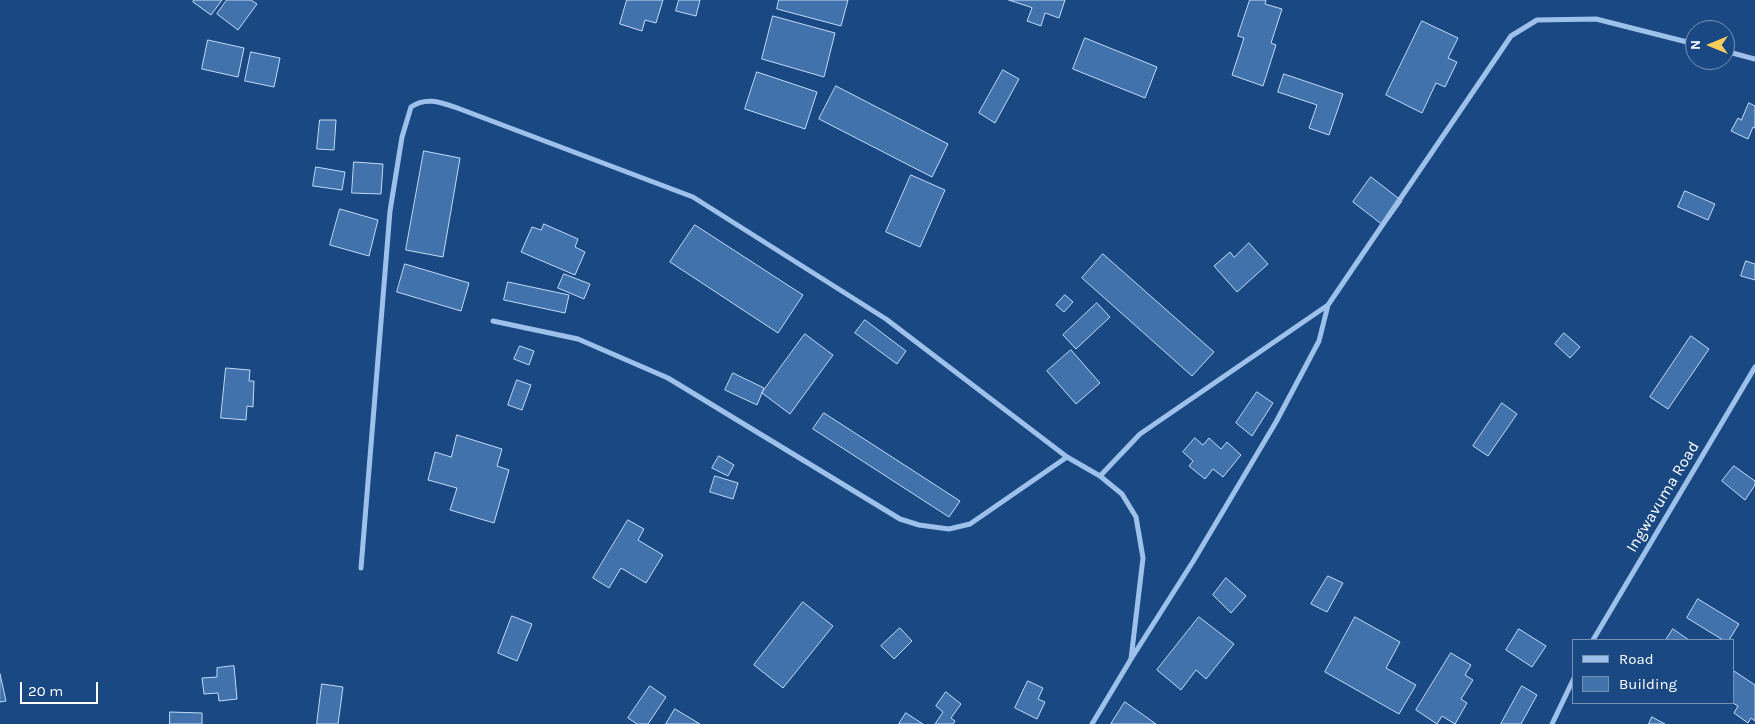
<!DOCTYPE html>
<style>
body{margin:0}
#map{position:relative;width:1755px;height:724px;overflow:hidden;background:#1a4882;font-family:Karla,sans-serif}
canvas{display:block}
.legend{position:absolute;left:1572px;top:639px;width:162px;height:65px;box-sizing:border-box;background:#1a4882;border:1px solid #7691b4;margin:0;padding:6px 9px;list-style:none;font-size:15px;color:#fff}
.legend li{display:flex;align-items:center;gap:10px;height:25px}
.legend b{width:25px;border:1px solid #7691b4}
.north{position:absolute;left:1685px;top:20px;width:50px;height:50px;box-sizing:border-box;background:#1a4882;border:1px solid #7691b4;border-radius:50%;rotate:270deg;font-size:14px;font-weight:700;line-height:20px;text-align:center;color:#fff}
.north::after{content:'';display:block;margin:auto;width:18px;height:22px;background:#fdcc59;clip-path:polygon(50% 0,100% 100%,50% 72%,0 100%)}
.scale{position:absolute;left:20px;top:682px;width:78px;height:22px;box-sizing:border-box;border:2px solid #fff;border-top:0;padding-left:6px;font-size:15px;line-height:18px;white-space:nowrap;color:#fff;-webkit-text-stroke:4px #1a4882;paint-order:stroke}
</style>
<div id="map">
<canvas width="1755" height="724"></canvas>
<ul class="legend">
<li><b style="height:6px;background:#9ec1eb"></b>Road</li>
<li><b style="height:14px;background:#4272ab"></b>Building</li>
</ul>
<div class="north">N</div>
<div class="scale">20 m</div>
</div>
<script>
const ctx = document.querySelector('canvas').getContext('2d');
ctx.lineJoin = 'round';
function paint(path, color) {
  ctx.fillStyle = color;
  ctx.fill(path, 'evenodd');
}
function trace(path, color, width, dash) {
  ctx.strokeStyle = color;
  ctx.lineWidth = width;
  ctx.lineCap = dash ? 'butt' : 'round';
  ctx.setLineDash(dash || []);
  ctx.stroke(path);
}
function drawText(font, color, halo, rows, align = 'center') {
  ctx.font = font + ' Karla,sans-serif';
  ctx.lineWidth = 4;
  ctx.setLineDash([]);
  ctx.textBaseline = 'middle';
  ctx.strokeStyle = halo;
  ctx.fillStyle = color;
  for (const [text, x, y, turn = 0] of rows) {
    ctx.save();
    ctx.translate(x, y);
    ctx.rotate((+turn || 0) * Math.PI / 180);
    ctx.textAlign = isNaN(turn) ? turn : align;
    if (halo) ctx.strokeText(text, 0, 0);
    ctx.fillText(text, 0, 0);
    ctx.restore();
  }
}
const building = new Path2D(`
 M 194,0 L 222,0 L 211,15 L 193,2 Z
 M 227,0 L 251,0 L 257,4 L 238,30 L 217,14 Z
 M 627,0 L 663,0 L 656,23 L 645,20 L 642,31 L 620,24 Z
 M 679,0 L 700,0 L 696,16 L 676,11 Z
 M 779,0 L 848,0 L 841,26 L 777,9 Z
 M 1009,0 L 1065,0 L 1059,18 L 1045,13 L 1041,26 L 1027,21 L 1032,8 Z
 M 1250,0 L 1266,0 L 1265,4 L 1282,9 L 1271,43 L 1276,45 L 1263,86 L 1232,75 L 1244,38 L 1238,36 Z
 M 773,16 L 835,33 L 824,77 L 762,59 Z
 M 1422,21 L 1458,38 L 1448,58 L 1457,62 L 1445,87 L 1436,83 L 1422,113 L 1386,95 Z
 M 1085,38 L 1157,67 L 1145,98 L 1073,69 Z
 M 208,40 L 244,48 L 238,77 L 202,69 Z
 M 251,52 L 280,58 L 274,87 L 245,81 Z
 M 1003,70 L 1019,79 L 995,123 L 979,113 Z
 M 757,72 L 817,92 L 805,129 L 745,109 Z
 M 1284,74 L 1343,94 L 1329,135 L 1309,128 L 1317,105 L 1278,92 Z
 M 836,86 L 948,144 L 932,177 L 819,119 Z
 M 1749,103 L 1755,106 L 1755,128 L 1753,127 L 1748,139 L 1731,131 L 1738,118 L 1741,120 Z
 M 320,120 L 336,120 L 334,150 L 317,149 Z
 M 424,151 L 460,158 L 443,257 L 406,250 Z
 M 354,162 L 383,164 L 381,194 L 352,193 Z
 M 316,167 L 345,172 L 342,190 L 313,186 Z
 M 911,175 L 945,190 L 920,247 L 886,232 Z
 M 1371,177 L 1402,201 L 1384,226 L 1353,202 Z
 M 1685,191 L 1715,204 L 1708,220 L 1678,207 Z
 M 340,209 L 378,220 L 369,256 L 330,245 Z
 M 544,224 L 578,239 L 575,247 L 585,252 L 575,275 L 521,252 L 532,227 L 541,230 Z
 M 695,225 L 803,295 L 778,333 L 670,262 Z
 M 1249,243 L 1268,264 L 1237,292 L 1214,266 L 1230,252 L 1234,257 Z
 M 1103,254 L 1214,352 L 1192,376 L 1082,278 Z
 M 1746,261 L 1755,264 L 1755,280 L 1741,276 Z
 M 405,264 L 469,283 L 461,311 L 397,292 Z
 M 564,274 L 590,284 L 584,299 L 558,288 Z
 M 508,282 L 569,295 L 565,313 L 504,300 Z
 M 1065,295 L 1073,302 L 1064,312 L 1056,305 Z
 M 1097,303 L 1110,317 L 1076,349 L 1063,335 Z
 M 865,320 L 906,351 L 897,364 L 855,333 Z
 M 1564,333 L 1580,347 L 1570,358 L 1555,344 Z
 M 805,334 L 833,355 L 790,414 L 762,393 Z
 M 1691,336 L 1709,349 L 1668,409 L 1650,397 Z
 M 520,346 L 534,351 L 529,365 L 514,359 Z
 M 1071,350 L 1100,383 L 1076,404 L 1047,371 Z
 M 226,368 L 250,370 L 249,381 L 254,381 L 253,407 L 247,406 L 246,420 L 221,418 Z
 M 733,373 L 764,388 L 757,405 L 725,390 Z
 M 517,380 L 531,385 L 522,410 L 508,405 Z
 M 1257,392 L 1273,403 L 1252,436 L 1236,423 Z
 M 1502,403 L 1517,414 L 1488,456 L 1473,446 Z
 M 824,413 L 960,501 L 949,517 L 813,429 Z
 M 457,435 L 502,449 L 497,466 L 509,470 L 494,523 L 450,510 L 457,488 L 428,480 L 435,452 L 451,457 Z
 M 1195,438 L 1203,445 L 1209,438 L 1221,449 L 1227,442 L 1241,455 L 1223,477 L 1213,469 L 1205,479 L 1189,466 L 1193,461 L 1183,452 Z
 M 719,456 L 734,465 L 728,476 L 712,468 Z
 M 1734,466 L 1755,481 L 1755,485 L 1745,500 L 1722,481 Z
 M 715,476 L 738,483 L 733,499 L 710,492 Z
 M 628,520 L 644,529 L 638,540 L 663,555 L 646,583 L 621,568 L 609,588 L 593,578 Z
 M 1328,576 L 1343,583 L 1327,612 L 1311,604 Z
 M 1226,578 L 1246,596 L 1231,613 L 1213,595 Z
 M 1698,599 L 1739,624 L 1729,640 L 1723,640 L 1687,618 Z
 M 803,602 L 833,626 L 783,688 L 754,665 Z
 M 512,616 L 532,624 L 517,661 L 498,653 Z
 M 1199,617 L 1234,644 L 1206,679 L 1196,670 L 1181,690 L 1157,670 Z
 M 1355,617 L 1400,642 L 1386,668 L 1416,685 L 1399,714 L 1325,672 Z
 M 900,628 L 912,641 L 894,659 L 881,646 Z
 M 1519,629 L 1546,646 L 1532,667 L 1506,650 Z
 M 1673,629 L 1689,640 L 1666,640 Z
 M 1451,653 L 1471,665 L 1465,675 L 1473,680 L 1461,699 L 1467,703 L 1455,724 L 1442,716 L 1437,724 L 1416,710 Z
 M 234,666 L 237,699 L 219,701 L 218,693 L 204,694 L 202,678 L 217,677 L 217,668 Z
 M 1734,671 L 1755,685 L 1755,721 L 1751,718 L 1748,723 L 1734,713 L 1738,706 L 1733,703 Z
 M 0,674 L 6,701 L 0,702 Z
 M 1028,681 L 1043,688 L 1038,699 L 1045,702 L 1037,719 L 1015,708 Z
 M 322,684 L 343,687 L 338,724 L 317,724 Z
 M 650,686 L 666,697 L 648,724 L 637,724 L 628,718 Z
 M 1522,686 L 1537,695 L 1521,724 L 1501,724 Z
 M 946,692 L 961,704 L 951,718 L 955,721 L 953,724 L 935,724 L 943,712 L 936,706 Z
 M 1125,702 L 1156,724 L 1111,724 Z
 M 675,709 L 700,724 L 666,724 Z
 M 170,712 L 202,713 L 202,724 L 170,724 Z
 M 906,713 L 923,724 L 899,724 Z
 M 1652,717 L 1665,724 L 1649,724 Z`);
const minor = new Path2D(`
 M 1725,51 L 1755,59
 M 493,321 L 578,339 L 668,378 L 900,519 L 919,525 L 949,529 L 970,524 L 1067,457
 M 1100,476 L 1140,434 L 1328,305
 M 361,568 L 390,211 L 402,137 L 411,107 C 427,96 442,103 460,109 L 693,197 L 886,319 L 1067,457 L 1100,476 L 1122,494 L 1136,517 L 1143,558 L 1131,659
 M 1593,640 L 1755,367
 M 1092,724 L 1131,659 L 1194,560 L 1276,422 L 1319,341 L 1328,305 L 1511,36 L 1537,20 L 1596,19 L 1695,44
 M 1552,724 L 1574,678`);
const streetNames = [
 ["Ingwavuma Road",1663,497,-59]
];
paint(building, '#4272ab');
trace(building, '#c2dbf8', 1);
trace(minor, '#9ec1eb', 5);
drawText('16px', '#fff', '#1a4882', streetNames);
</script>
